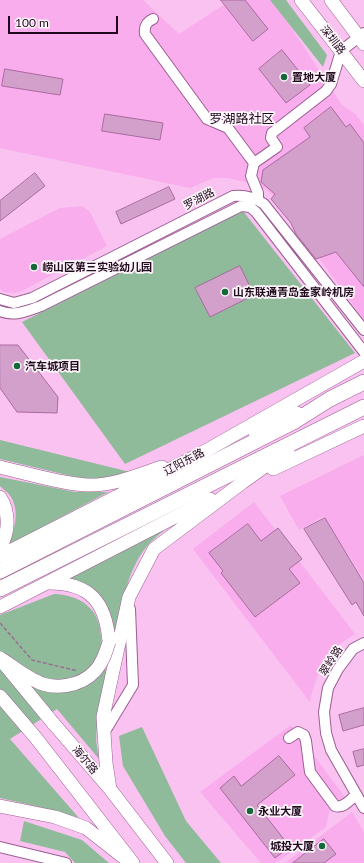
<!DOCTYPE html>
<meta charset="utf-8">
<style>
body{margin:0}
#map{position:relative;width:364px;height:863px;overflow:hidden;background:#f9c2f0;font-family:Lato,sans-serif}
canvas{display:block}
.scale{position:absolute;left:8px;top:16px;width:110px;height:18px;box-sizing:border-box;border:2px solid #21091e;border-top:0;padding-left:5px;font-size:12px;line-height:14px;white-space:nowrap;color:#21091e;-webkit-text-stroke:3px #fcf5fa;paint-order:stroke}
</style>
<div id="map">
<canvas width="364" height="863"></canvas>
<div class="scale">100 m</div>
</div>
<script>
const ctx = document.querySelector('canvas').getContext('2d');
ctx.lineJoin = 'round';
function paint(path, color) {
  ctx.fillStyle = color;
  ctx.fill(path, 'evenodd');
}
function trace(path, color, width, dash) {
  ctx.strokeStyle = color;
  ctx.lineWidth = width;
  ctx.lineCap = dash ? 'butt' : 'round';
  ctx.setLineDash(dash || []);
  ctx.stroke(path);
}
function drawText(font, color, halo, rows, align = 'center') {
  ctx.font = font + ' Lato,"Noto Sans SC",sans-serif';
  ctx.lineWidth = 3.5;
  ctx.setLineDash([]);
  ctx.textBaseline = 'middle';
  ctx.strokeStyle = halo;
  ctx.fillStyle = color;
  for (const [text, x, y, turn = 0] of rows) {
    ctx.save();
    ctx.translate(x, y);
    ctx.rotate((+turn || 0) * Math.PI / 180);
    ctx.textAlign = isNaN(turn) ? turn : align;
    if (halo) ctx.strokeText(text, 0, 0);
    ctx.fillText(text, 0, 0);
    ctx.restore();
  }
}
const built = new Path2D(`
 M 0,0 L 143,0 L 179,34 L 225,4 L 222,0 L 273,0 L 342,105 L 355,114 L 364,125 L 364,320 L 274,196 L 265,189 L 254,188 L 254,184 L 228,178 L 214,178 L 190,188 L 0,148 Z
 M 82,206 L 90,212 L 107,246 L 22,291 L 15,293 L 4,292 L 0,289 L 0,239 L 60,208 Z
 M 364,455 L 364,580 L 324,516 L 299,530 L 280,496 Z
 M 254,502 L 355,634 L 338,645 L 328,657 L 319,672 L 312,692 L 310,702 L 193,549 Z
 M 291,725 L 345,797 L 330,808 L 326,827 L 276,863 L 261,863 L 200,792 Z
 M 352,812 L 364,832 L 364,863 L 285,863 Z`);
const green = new Path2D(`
 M 270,0 L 286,0 L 327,55 L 323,67 Z
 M 243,211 L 355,353 L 125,464 L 22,322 Z
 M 0,440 L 130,472 L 97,480 L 71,476 L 0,459 Z
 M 0,477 L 75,492 L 108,492 L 9,545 C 14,530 20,512 11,497 C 9,493 3,489 0,486 Z
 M 172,523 C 164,531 154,538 147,546 C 126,571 120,614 112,645 L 108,617 L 63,579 Z
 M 54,594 C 81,595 100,609 101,637 C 101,641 102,645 101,649 C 100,654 96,659 94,664 L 108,671 L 98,713 L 96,740 L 99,759 L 57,709 L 10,739 L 79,818 L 57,811 L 0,798 L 0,615 Z
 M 142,727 L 186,821 L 221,863 L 186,863 L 165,836 L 123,766 L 119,736 Z
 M 24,821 L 82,840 L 109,863 L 75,863 L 65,852 L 20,841 Z`);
const building = new Path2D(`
 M 221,0 L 245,0 L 268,29 L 253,41 Z
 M 282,50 L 310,85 L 286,103 L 259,69 Z
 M 5,69 L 63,79 L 60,95 L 2,86 Z
 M 331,107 L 346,127 L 350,124 L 364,143 L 364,287 L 336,252 L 316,259 L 296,234 L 291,223 L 271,199 L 275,194 L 261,182 L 263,170 L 310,137 L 304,128 Z
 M 105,114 L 163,123 L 160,140 L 102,131 Z
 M 35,173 L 45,186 L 0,221 L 0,201 Z
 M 169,187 L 175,199 L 121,224 L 116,212 Z
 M 240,266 L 254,295 L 210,317 L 195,288 Z
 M 0,345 L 18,345 L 58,397 L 57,413 L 17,412 L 0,388 Z
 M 325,518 L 364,583 L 364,616 L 356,602 L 352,605 L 304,529 Z
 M 248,524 L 261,541 L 278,528 L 302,559 L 289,569 L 300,583 L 255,617 L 221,573 L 223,571 L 209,553 Z
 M 364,708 L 364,725 L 343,731 L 339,715 Z
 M 364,749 L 364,765 L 357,767 L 353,752 Z
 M 279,756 L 295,775 L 257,805 L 290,847 L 275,858 L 220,788 L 234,776 L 241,786 Z
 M 324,839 L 336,854 L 324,863 L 293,863 Z`);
const path = new Path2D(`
 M 0,623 L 32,660 L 78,671`);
const minor = new Path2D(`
 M 153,19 C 146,22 144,26 145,34 L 207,119 L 228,128 L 254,163
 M 258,200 L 258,193 L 251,176 L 254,163 L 277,147 L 271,138 L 272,133 L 326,91 L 331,84 L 341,51 L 364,33
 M 0,299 L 14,303 L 32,298 L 233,196 C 245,195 254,197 264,204 L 364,330
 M 0,311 C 14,317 27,311 41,306 L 241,206 L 250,207 L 256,212 L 364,352
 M 364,643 L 353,649 L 338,669 L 328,688 L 324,712 L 326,733 L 331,750 L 364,808
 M 104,733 L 133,685 L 130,609
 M 289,738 L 298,732 L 304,735 L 306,741 L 310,772 L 335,806 C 343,809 350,800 356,795
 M 0,847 L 66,863`);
const major = new Path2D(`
 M 301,0 L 364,81
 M 331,0 L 364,44
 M 254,431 L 297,413
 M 0,467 C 26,473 61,484 87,485 C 113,486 138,475 162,467
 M 273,469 L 364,426
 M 0,497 C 9,511 10,532 0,547
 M 0,556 L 202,453 L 364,361
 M 49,583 C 90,583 106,602 109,642
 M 0,607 L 210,499
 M 0,696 L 36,738 L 133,863
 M 53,723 L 110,789 L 167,863
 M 110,789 L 106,763 L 103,717 L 129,597 L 154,549 L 243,482 L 288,450
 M 0,806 L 55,817 L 86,828 L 123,857`);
const highway = new Path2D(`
 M 0,571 L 295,421 L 330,399 L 364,382
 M 0,589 L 364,407`);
const majorBridge = new Path2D(`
 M 0,658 C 11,665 22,674 34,680 C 53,691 81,687 96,670 C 103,662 106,652 109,642
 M 6,666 L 53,723`);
const markers = [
 [284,77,4,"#176838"],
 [34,267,4,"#176838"],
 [225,292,4,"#176838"],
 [17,366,4,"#176838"],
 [250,811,4,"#176838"],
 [322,846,4,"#176838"]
];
const streetNames = [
 ["深圳路",333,40,52],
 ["罗湖路",199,199,-27],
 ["辽阳东路",184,462,-28],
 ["翠岭路",331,661,-58],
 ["海尔路",85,760,50]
];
const poiNames = [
 ["置地大厦",292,77],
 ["崂山区第三实验幼儿园",42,267],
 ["山东联通青岛金家岭机房",233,292],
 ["汽车城项目",25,366],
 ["永业大厦",258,811],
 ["城投大厦",314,846,"right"]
];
const quarterNames = [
 ["罗湖路社区",242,119]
];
paint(built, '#f9aded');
paint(green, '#90bb9a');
paint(building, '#d3a0cb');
trace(building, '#aa6aa1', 1);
trace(minor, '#9c5d93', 12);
trace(major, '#9c5d93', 14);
trace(highway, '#9c5d93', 16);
trace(path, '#986f92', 1.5, [4, 2]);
trace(minor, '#fff', 10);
trace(major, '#fff', 13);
trace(highway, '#fff', 15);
trace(majorBridge, '#9c5d93', 14, []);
trace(majorBridge, '#fff', 13);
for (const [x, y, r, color] of markers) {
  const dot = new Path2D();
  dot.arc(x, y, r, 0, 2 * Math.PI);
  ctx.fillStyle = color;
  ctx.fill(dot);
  trace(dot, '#fcf5fa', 1.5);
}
drawText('11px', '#21091e', '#fcf5fa', streetNames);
drawText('bold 11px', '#21091e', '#fcf5fa', poiNames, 'left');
drawText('13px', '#21091e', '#fcf5fa', quarterNames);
</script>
